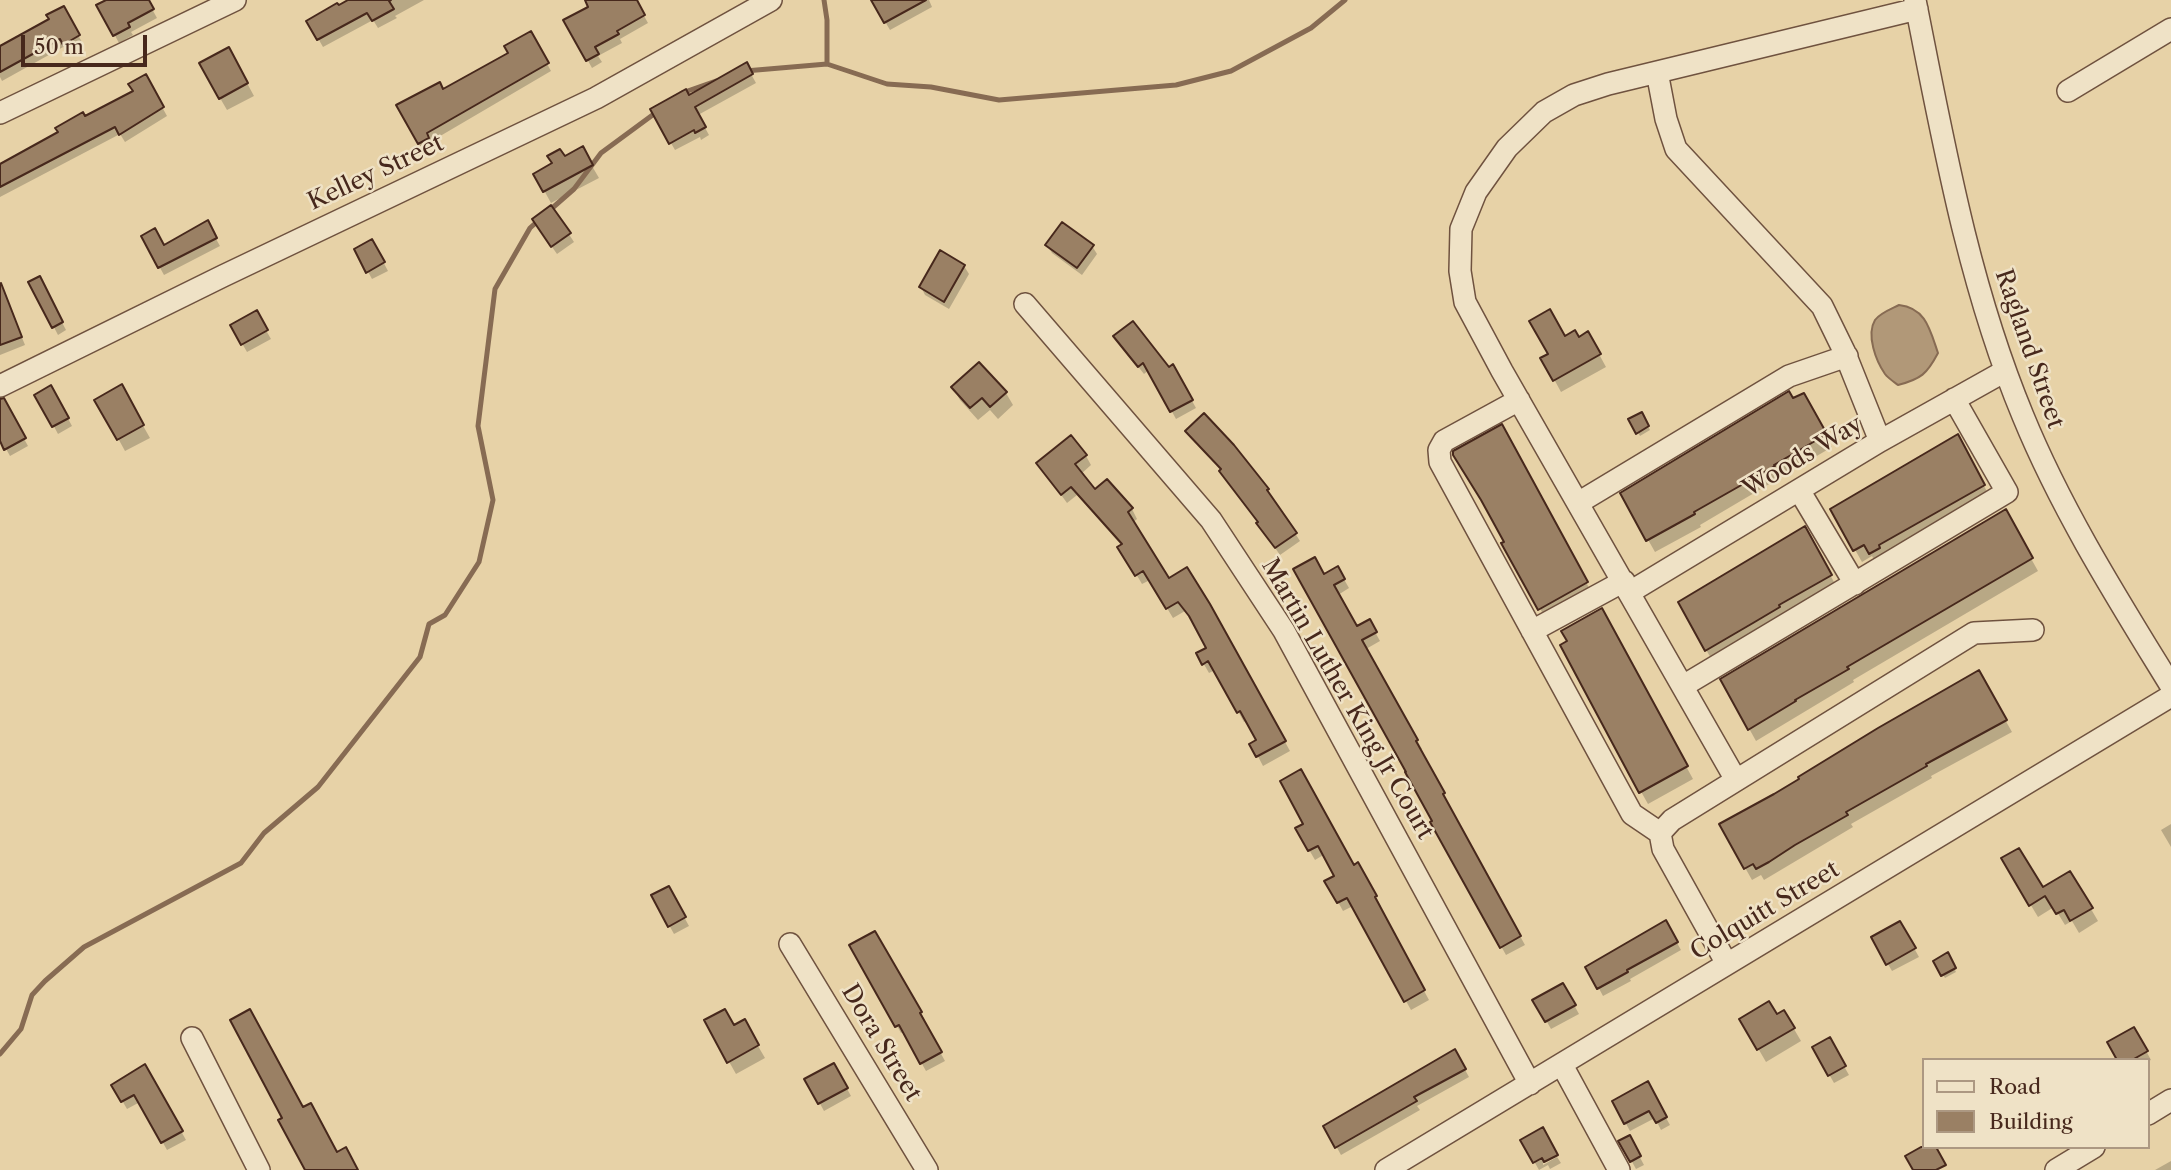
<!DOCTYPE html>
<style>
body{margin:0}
#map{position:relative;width:2171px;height:1170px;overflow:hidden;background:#e7d2a7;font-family:"Libre Caslon Text",serif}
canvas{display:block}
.legend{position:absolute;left:1922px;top:1058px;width:228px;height:91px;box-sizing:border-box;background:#efe2c6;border:2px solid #ac9882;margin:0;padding:9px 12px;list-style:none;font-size:21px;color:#47281c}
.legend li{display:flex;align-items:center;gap:14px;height:35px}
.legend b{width:35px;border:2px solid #ac9882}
.scale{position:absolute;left:21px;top:35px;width:126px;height:32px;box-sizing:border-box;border:4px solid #47281c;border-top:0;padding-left:9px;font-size:21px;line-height:24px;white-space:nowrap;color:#47281c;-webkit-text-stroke:5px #efe2c6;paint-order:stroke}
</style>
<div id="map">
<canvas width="2171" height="1170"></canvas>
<ul class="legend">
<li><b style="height:9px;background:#efe2c6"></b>Road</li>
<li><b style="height:19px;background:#9a8064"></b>Building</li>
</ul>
<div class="scale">50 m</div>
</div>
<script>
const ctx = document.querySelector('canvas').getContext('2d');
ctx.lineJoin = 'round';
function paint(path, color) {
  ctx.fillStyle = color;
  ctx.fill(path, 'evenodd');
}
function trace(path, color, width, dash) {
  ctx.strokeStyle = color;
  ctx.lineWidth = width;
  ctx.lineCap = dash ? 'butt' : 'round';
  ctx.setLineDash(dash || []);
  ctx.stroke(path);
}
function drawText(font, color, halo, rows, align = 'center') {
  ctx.font = font + ' "Libre Caslon Text",serif';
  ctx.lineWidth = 5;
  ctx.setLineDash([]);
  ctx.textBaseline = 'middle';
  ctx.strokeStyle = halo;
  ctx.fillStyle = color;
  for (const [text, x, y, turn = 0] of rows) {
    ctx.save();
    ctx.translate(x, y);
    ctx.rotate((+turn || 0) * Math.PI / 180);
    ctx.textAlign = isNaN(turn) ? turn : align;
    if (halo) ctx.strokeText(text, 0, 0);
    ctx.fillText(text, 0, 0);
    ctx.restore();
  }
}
const water = new Path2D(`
 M 1899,305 C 1926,308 1930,330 1938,353 C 1927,374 1921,379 1898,385 C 1894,382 1888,378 1885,374 C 1876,361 1866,335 1875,320 C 1880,313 1891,309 1899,305 Z`);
const shadow = new Path2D(`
 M 110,0 L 147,0 L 157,18 L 131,32 L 133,35 L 119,43 L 99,6 Z
 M 352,0 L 424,0 L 395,16 L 397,18 L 378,28 L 373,20 L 323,47 L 308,21 Z
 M 591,0 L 635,0 L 648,23 L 620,39 L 622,43 L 598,56 L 602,62 L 592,68 L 566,21 L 591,7 Z
 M 879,0 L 929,0 L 932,7 L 890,30 L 874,3 Z
 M 63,8 L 83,44 L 69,52 L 65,46 L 2,81 L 0,77 L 0,48 L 51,20 Z
 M 530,33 L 551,71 L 430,142 L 432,146 L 423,151 L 398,106 L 443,91 L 510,54 Z
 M 235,61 L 254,96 L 227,110 L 220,98 Z
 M 746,65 L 756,83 L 698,115 L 709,135 L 701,140 L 700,137 L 675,150 L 652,110 L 688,97 Z
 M 145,76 L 167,116 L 125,142 L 120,134 L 0,197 L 0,165 L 135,92 Z
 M 582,149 L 599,178 L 551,203 L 535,174 Z
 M 551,207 L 574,242 L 557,254 L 538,227 Z
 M 207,223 L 220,246 L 164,275 L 143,237 L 164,247 Z
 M 372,241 L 388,271 L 372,279 L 356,250 Z
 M 1047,245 L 1092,246 L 1097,254 L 1082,275 L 1052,253 Z
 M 964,266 L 969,274 L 949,309 L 925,295 L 921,287 Z
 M 31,283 L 43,286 L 66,330 L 58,335 Z
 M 0,308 L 12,313 L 25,345 L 0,355 Z
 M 256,313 L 271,339 L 247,352 L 232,326 Z
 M 1588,334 L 1606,367 L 1561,392 L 1543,359 L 1550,355 L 1564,338 L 1578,339 Z
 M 1120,344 L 1169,369 L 1173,367 L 1196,408 L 1176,419 L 1149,370 L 1144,374 Z
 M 51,387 L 72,426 L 58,434 L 37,395 Z
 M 121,387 L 150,438 L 125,451 L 97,400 Z
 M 953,388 L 1006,393 L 1013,405 L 998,419 L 990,410 L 978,420 L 960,400 Z
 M 1803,395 L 1832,447 L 1700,525 L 1701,527 L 1655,552 L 1622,494 Z
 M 8,410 L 28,446 L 10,456 L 0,438 L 0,414 Z
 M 1641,414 L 1650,430 L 1640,436 L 1631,420 Z
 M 1501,427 L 1593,595 L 1547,621 L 1504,544 L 1506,542 Z
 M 1187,431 L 1267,490 L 1300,541 L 1280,555 L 1222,471 L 1192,439 Z
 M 1957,437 L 1990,497 L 1877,565 L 1872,556 L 1862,562 L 1832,509 Z
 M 1086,456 L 1091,465 L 1081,474 L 1095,492 L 1132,509 L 1137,519 L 1132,523 L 1169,580 L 1215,615 L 1290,751 L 1263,766 L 1252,745 L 1259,741 L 1247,720 L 1244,722 L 1215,670 L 1209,673 L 1198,654 L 1208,648 L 1185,611 L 1173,618 L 1150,580 L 1142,584 L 1120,547 L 1122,546 L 1077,495 L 1067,503 L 1038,463 Z
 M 2005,512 L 2038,571 L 1853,680 L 1854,682 L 1756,741 L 1722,680 Z
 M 1804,529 L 1838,589 L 1713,662 L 1680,603 Z
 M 1338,569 L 1349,588 L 1338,595 L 1356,628 L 1369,621 L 1380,641 L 1366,649 L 1422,749 L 1420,750 L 1448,802 L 1446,803 L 1525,945 L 1506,955 L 1432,823 L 1434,822 L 1324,576 Z
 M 1601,611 L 1693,779 L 1648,804 L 1604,726 Z
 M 1978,672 L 2012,732 L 1931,776 L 1932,778 L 1851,824 L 1853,827 L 1764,880 L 1761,875 L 1752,880 L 1721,825 L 1774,796 Z
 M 2171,824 L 2171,847 L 2161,830 Z
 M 1297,829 L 1363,874 L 1381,906 L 1378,907 L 1429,1000 L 1411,1010 L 1353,906 L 1343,911 L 1327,882 L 1337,876 L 1325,854 L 1315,860 Z
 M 2003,859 L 2042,889 L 2070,873 L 2098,921 L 2079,933 L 2072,921 L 2065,925 L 2054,907 L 2038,917 Z
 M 668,888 L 689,926 L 674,934 L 653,896 Z
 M 1666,923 L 1681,950 L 1630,979 L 1631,981 L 1603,996 L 1588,968 Z
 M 1900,923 L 1919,957 L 1892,971 L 1873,938 Z
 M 874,934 L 925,1020 L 923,1021 L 945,1061 L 926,1071 L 904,1032 L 901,1033 L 852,946 Z
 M 1947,955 L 1956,972 L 1945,978 L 1935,961 Z
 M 1563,985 L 1579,1014 L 1551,1029 L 1535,1001 Z
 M 1784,1012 L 1801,1041 L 1766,1062 L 1741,1019 L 1776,1017 Z
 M 706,1021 L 734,1027 L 744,1022 L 765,1058 L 736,1074 Z
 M 2134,1029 L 2151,1060 L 2148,1061 L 2119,1060 Z
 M 1829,1040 L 1849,1075 L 1834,1083 L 1814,1048 Z
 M 1455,1052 L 1469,1077 L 1417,1106 L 1420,1110 L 1341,1155 L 1325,1126 Z
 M 834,1065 L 851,1096 L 824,1111 L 807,1080 Z
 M 145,1067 L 186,1140 L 167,1150 L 140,1102 L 127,1109 L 113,1085 Z
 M 1647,1084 L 1670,1125 L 1661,1130 L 1655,1118 L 1630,1131 L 1614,1102 Z
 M 1629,1137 L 1644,1165 L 1636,1169 L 1621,1142 Z
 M 1522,1140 L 1556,1154 L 1543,1161 L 1543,1165 L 1557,1157 L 1561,1163 L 1550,1169 L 1548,1165 L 1539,1170 Z
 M 2171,1161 L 2171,1170 L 2155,1170 Z`);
const stream = new Path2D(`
 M 824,0 L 827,20 L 827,64
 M 745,71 L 827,64 L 887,84 L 931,87 L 999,100 L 1176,85 L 1231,71 L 1311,28 L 1345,0
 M 682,93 L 716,81
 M 550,210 L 574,189 L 601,153 L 658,111
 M 0,1054 L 21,1029 L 32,995 L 45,981 L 84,947 L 241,863 L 264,833 L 318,787 L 420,657 L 429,624 L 445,615 L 479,562 L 493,500 L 478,426 L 495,289 L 530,228 L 540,219`);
const building = new Path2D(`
 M 106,0 L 149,0 L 154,9 L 128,23 L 130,27 L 113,36 L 96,5 Z
 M 348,0 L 391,0 L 389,1 L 394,9 L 372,21 L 367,13 L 317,40 L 306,21 L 337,3 L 339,5 Z
 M 585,0 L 637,0 L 645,15 L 617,31 L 619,34 L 595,47 L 599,54 L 586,61 L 563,20 L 588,7 Z
 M 871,0 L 926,0 L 884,23 Z
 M 64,6 L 80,35 L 63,45 L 60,39 L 0,72 L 0,46 L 49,19 L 46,15 Z
 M 531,31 L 549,63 L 427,133 L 429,138 L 418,144 L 396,105 L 440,82 L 443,89 L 508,53 L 504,46 Z
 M 229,47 L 248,83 L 219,99 L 199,63 Z
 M 747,62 L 753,74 L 695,107 L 706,127 L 695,133 L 694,130 L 669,144 L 650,109 L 686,89 L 689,95 Z
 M 146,74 L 164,107 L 119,135 L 115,127 L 0,187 L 0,164 L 58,132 L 55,128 L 83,112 L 85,116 L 133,91 L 128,84 Z
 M 583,146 L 593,165 L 543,192 L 533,174 L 552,163 L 547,156 L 560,149 L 565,156 Z
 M 551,205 L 571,233 L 551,247 L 532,219 Z
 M 208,220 L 217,238 L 158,268 L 141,236 L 155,228 L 164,245 Z
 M 1062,222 L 1094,245 L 1077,268 L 1045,245 Z
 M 372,239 L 385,262 L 366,273 L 354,249 Z
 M 940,250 L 965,265 L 944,302 L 919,287 Z
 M 40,276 L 63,322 L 52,328 L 28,282 Z
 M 1,283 L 22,337 L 0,345 L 0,284 Z
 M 1550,309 L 1565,336 L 1575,330 L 1579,337 L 1588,331 L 1601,354 L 1553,381 L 1540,358 L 1548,354 L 1529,321 Z
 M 257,310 L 268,330 L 241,345 L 230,325 Z
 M 1133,321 L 1169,367 L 1173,364 L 1193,400 L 1170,412 L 1143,363 L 1138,367 L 1113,336 Z
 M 979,362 L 1007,392 L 990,407 L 982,398 L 970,408 L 951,387 Z
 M 122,384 L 144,425 L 117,440 L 94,400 Z
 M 51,385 L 69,418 L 52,427 L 34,395 Z
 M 1789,391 L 1793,398 L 1804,393 L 1827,434 L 1774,465 L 1775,466 L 1694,512 L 1695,514 L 1646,541 L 1620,493 Z
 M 4,398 L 26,438 L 4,450 L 0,441 L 0,399 Z
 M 1642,412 L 1649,426 L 1636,434 L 1628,419 Z
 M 1204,413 L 1234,445 L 1269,489 L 1267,490 L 1297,533 L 1275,548 L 1256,523 L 1258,522 L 1219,471 L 1221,469 L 1185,431 Z
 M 1502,424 L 1588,582 L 1538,610 L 1501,543 L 1504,542 L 1481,500 L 1453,455 L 1453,451 Z
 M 1958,434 L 1985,485 L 1879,545 L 1880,548 L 1869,554 L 1864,545 L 1853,551 L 1830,509 Z
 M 1071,435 L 1087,455 L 1075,464 L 1095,489 L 1107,479 L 1133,508 L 1128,512 L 1169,578 L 1187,567 L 1210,604 L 1286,741 L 1256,757 L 1249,744 L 1256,740 L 1240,711 L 1237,713 L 1208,661 L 1202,665 L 1196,653 L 1206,648 L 1189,616 L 1178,602 L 1166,609 L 1143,571 L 1135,576 L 1117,547 L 1122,544 L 1071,487 L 1061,495 L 1036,463 Z
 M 2006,509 L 2033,558 L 1847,667 L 1849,669 L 1795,700 L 1796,701 L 1748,730 L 1720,679 Z
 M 1805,526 L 1832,575 L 1779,605 L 1780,607 L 1753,623 L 1705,651 L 1678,602 Z
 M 1315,557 L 1324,574 L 1338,566 L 1345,579 L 1334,585 L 1357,626 L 1370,619 L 1377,632 L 1362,640 L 1418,740 L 1416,741 L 1445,793 L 1443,794 L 1521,936 L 1500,948 L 1430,822 L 1432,821 L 1405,772 L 1406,772 L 1293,569 Z
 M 1602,608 L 1688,766 L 1639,793 L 1560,645 L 1567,641 L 1561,631 Z
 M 1979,670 L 2007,720 L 1926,764 L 1927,766 L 1846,812 L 1848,815 L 1795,845 L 1769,862 L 1756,869 L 1753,864 L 1744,869 L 1719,824 L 1774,794 L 1799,779 L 1798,777 L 1878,728 Z
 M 1301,769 L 1354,865 L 1358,862 L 1377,896 L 1375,897 L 1425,990 L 1404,1002 L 1347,898 L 1337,903 L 1324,881 L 1334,876 L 1318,846 L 1308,851 L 1295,828 L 1303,824 L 1280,781 Z
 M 2019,848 L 2043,887 L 2070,871 L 2093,908 L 2070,921 L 2064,910 L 2056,914 L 2045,896 L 2029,906 L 2001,858 Z
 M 669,886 L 686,917 L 668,927 L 651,895 Z
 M 1666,920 L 1678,942 L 1627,970 L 1628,972 L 1597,989 L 1585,967 Z
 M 1900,921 L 1916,948 L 1886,965 L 1871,937 Z
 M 875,931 L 922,1012 L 920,1013 L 942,1052 L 920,1064 L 899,1025 L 895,1027 L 849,945 Z
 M 1948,952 L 1956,968 L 1941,976 L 1933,961 Z
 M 1563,983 L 1576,1005 L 1545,1022 L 1532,1000 Z
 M 1769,1001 L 1777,1014 L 1784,1010 L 1795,1028 L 1757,1050 L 1739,1019 Z
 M 250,1009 L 303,1107 L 311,1103 L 337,1152 L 346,1147 L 358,1170 L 305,1170 L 278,1120 L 282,1118 L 230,1020 Z
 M 725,1009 L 734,1025 L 745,1019 L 759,1045 L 727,1063 L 704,1020 Z
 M 2134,1027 L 2148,1051 L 2132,1060 L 2117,1060 L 2107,1042 Z
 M 1830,1037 L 1846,1066 L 1828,1076 L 1812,1047 Z
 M 1455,1049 L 1466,1069 L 1414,1097 L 1417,1101 L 1335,1148 L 1323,1126 Z
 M 834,1063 L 848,1088 L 818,1104 L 804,1079 Z
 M 145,1064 L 183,1131 L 161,1143 L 134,1095 L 121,1102 L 111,1085 Z
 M 1648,1081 L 1667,1117 L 1656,1123 L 1649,1111 L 1624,1124 L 1612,1101 Z
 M 1543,1127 L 1558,1155 L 1544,1162 L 1542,1158 L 1533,1163 L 1520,1140 Z
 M 1630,1135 L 1641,1156 L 1630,1162 L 1618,1141 Z
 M 1921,1147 L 1936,1147 L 1946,1165 L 1936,1170 L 1913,1170 L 1905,1156 Z`);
const minor = new Path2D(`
 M 1915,0 C 1943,140 1968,284 2023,416 C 2062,511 2117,598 2171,686
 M 1657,72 L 1666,119 L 1676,149 L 1822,306 L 1844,351 L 1880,441
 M 2068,91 L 2171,29
 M 0,113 L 235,0
 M 1025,304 L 1211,520 L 1284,631 L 1530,1084
 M 0,386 L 223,276 L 596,98 L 771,0
 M 1519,400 L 1444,441 L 1439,450 L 1440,462 L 1632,814 L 1660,833
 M 1799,490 L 1855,584
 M 1578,503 L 1789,376 L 1847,356
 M 1630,592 L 1880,441 L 2005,371
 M 1532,631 L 1624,581
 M 1683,686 L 2007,492 L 1954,399
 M 1736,780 L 1502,371 L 1465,302 L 1460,271 L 1461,229 L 1476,192 L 1507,148 L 1544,112 L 1574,95 L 1608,84 L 1917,9
 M 790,944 L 927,1170
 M 1727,964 L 1663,849 L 1660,833 L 1672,820 L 1974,633 L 2033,630
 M 192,1038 L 259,1170
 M 1562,1065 L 1619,1170
 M 2148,1114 L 2171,1100
 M 1386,1170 L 2171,696
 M 2056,1170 L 2094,1147`);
const streetNames = [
 ["Kelley Street",376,173,-25],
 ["Ragland Street",2029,349,71],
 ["Woods Way",1803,457,-31],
 ["Martin Luther King Jr Court",1347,699,60],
 ["Colquitt Street",1765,911,-31],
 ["Dora Street",881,1043,59]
];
paint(water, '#b19878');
trace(water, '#876b53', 2);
paint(shadow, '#0003');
trace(stream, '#876b53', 5);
paint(building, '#9a8064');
trace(building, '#47281c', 2);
trace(minor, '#6f523f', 24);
trace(minor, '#efe2c6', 21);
drawText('24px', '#47281c', '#efe2c6', streetNames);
</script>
